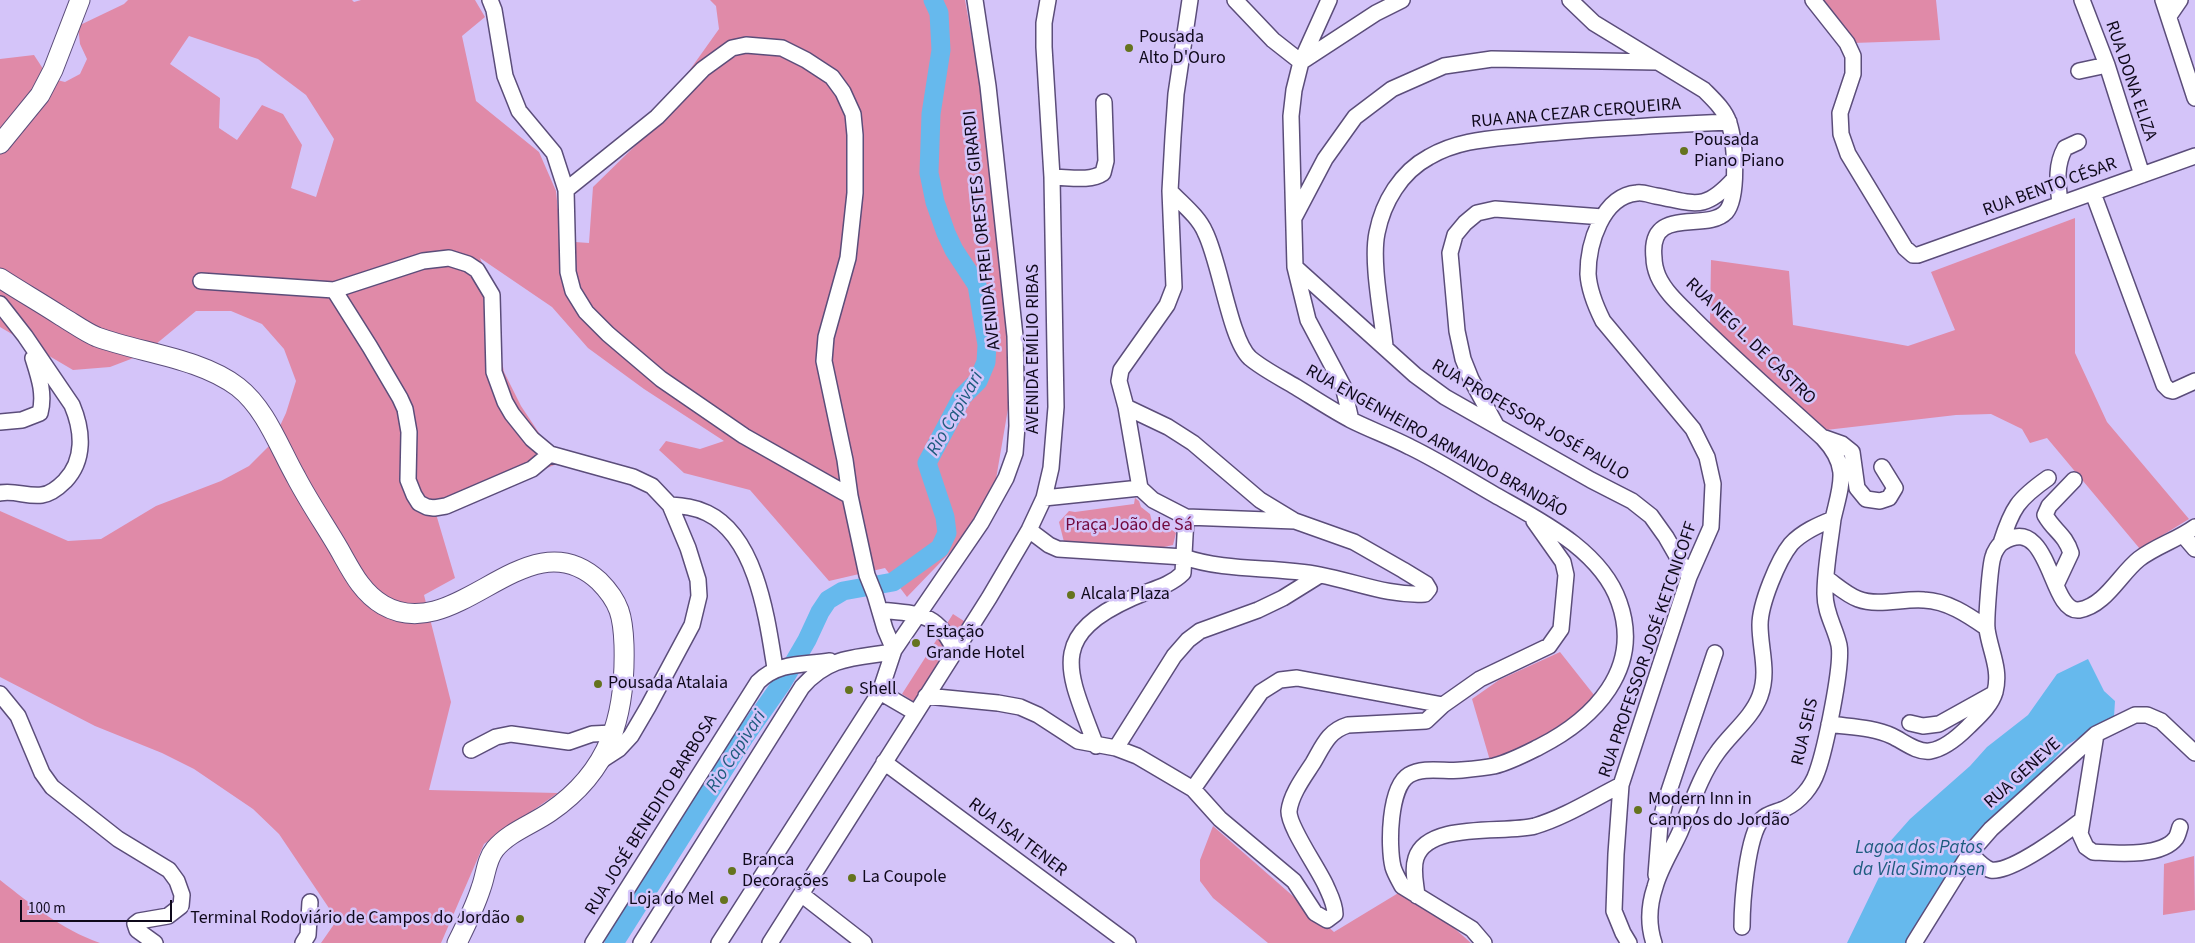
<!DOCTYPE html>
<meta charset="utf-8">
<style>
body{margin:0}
#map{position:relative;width:2195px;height:943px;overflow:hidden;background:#d4c4f9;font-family:"Source Sans 3",sans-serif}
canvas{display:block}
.scale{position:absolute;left:20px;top:900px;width:152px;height:22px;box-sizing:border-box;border:2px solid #0f091b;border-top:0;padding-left:6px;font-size:15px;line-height:18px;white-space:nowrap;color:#0f091b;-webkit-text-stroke:4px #d4c4f9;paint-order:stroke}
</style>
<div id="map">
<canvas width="2195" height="943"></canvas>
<div class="scale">100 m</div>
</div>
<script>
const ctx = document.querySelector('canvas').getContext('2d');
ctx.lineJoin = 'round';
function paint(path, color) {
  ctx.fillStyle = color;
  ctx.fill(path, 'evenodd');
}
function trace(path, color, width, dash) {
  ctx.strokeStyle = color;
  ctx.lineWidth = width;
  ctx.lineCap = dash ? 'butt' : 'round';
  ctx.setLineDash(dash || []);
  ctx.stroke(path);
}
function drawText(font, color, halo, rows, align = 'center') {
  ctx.font = font + ' "Source Sans 3",sans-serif';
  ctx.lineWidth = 5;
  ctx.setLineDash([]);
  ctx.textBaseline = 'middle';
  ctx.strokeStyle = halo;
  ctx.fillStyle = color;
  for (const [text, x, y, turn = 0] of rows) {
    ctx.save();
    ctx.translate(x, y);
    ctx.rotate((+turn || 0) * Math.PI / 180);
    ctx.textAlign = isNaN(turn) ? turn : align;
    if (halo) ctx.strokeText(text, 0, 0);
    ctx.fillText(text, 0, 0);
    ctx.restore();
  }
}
const green = new Path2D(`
 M 128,0 L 352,0 L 354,2 L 361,0 L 475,0 L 485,17 L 462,36 L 476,101 L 539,152 L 556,191 L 561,241 L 589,243 L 593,187 L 637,144 L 719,29 L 716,6 L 710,0 L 965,0 L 1000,194 L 1009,403 L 996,479 L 962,540 L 907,597 L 885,568 L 829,581 L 750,490 L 684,473 L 659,450 L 666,441 L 700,449 L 724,441 L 644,389 L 588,348 L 552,307 L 480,258 L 485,270 L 504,372 L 521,406 L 559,463 L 436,514 L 455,578 L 424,595 L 451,702 L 429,790 L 558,793 L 484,844 L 441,943 L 321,943 L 337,920 L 279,834 L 253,809 L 194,769 L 162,753 L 95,726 L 0,677 L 0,511 L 68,541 L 101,539 L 156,506 L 221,481 L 249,466 L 272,443 L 286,413 L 296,381 L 284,349 L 262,324 L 231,311 L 196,311 L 144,354 L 110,367 L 73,370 L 0,327 L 0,59 L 34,55 L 49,78 L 65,82 L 80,74 L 87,59 L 80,44 L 78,26 L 124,4 ZM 189,36 L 258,59 L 306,95 L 334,139 L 316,197 L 291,188 L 302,145 L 283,114 L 262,105 L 237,140 L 219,128 L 220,98 L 170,64 Z
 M 1819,0 L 1936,0 L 1940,40 L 1853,43 Z
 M 2075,218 L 2075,353 L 2107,422 L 2189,519 L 2140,549 L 2047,438 L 2030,443 L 2022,429 L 1991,414 L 1956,415 L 1826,430 L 1710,324 L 1711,260 L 1789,271 L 1793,325 L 1908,346 L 1955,330 L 1931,272 Z
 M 1135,498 L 1139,501 L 1141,507 L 1150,514 L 1152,522 L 1164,524 L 1176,533 L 1173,545 L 1155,549 L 1064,542 L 1059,522 L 1069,511 L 1075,512 L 1134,504 Z
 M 953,614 L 967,623 L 916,703 L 902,694 Z
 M 1560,652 L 1598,700 L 1553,733 L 1491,764 L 1472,699 L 1499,680 Z
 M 1213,826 L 1334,932 L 1400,892 L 1445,920 L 1471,943 L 1268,943 L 1213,898 L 1200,881 L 1200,860 Z
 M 2194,856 L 2195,910 L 2163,915 L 2164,864 Z
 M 0,880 C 32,905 61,929 100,943 L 0,943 Z`);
const water = new Path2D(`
 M 2088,659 L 2104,691 L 2115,701 L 2114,717 L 2067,745 L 2026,789 L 1939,895 L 1906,943 L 1847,943 L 1882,871 L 1887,845 L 1910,819 L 1970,766 L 1987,747 L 2028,715 L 2057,674 Z`);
const river = new Path2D(`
 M 614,943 L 745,736 L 782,683 L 807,640 L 820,612 L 828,600 L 843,591 L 893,582 L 940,548 L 947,533 L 945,517 L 927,463 L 962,397 L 978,381 L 986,362 L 987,345 L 977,285 L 954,250 L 946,233 L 935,202 L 929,173 L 931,114 L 941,50 L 939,13 L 933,0`);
const minor = new Path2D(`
 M 490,0 L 494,10 L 505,76 L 519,111 L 554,153 L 566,190 L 568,272 L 573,291 L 586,312 L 608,334 L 661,379 L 744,436 L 850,496 L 867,575 L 875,595 L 885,629 L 894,650
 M 1235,0 L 1273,40 L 1301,62
 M 1329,0 L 1301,62 L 1294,90 L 1291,116 L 1295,267 L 1308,320 L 1343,386 L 1351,420
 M 1570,0 L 1594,23 L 1704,90 C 1713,99 1725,110 1729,123 C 1735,141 1739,197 1726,212 C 1706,233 1648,204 1654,258 C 1654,263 1656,271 1658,276 C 1665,292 1680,305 1692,317 C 1734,359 1779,398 1823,438 C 1850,467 1841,484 1833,519 C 1818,525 1802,532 1791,544 C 1778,560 1760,604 1760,625 C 1760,649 1769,672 1760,696 C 1752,718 1730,734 1717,753 C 1700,776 1691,806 1680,832 C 1672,850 1660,868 1655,887 C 1649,905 1648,925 1654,943
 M 1813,0 L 1847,43 L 1853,56 L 1853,74 L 1840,113 L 1841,134 L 1848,154 L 1905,248 L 1913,255 L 1918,255 L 2195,156
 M 2082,0 L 2107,65 L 2142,175
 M 2163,0 L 2195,98
 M 2169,16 L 2180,0
 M 1301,62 L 1376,13 L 1402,0
 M 2079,71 L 2107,65
 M 1052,177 C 1068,177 1090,182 1103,173 L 1106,161 L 1104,102
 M 566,190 L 657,117 L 703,69 L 732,48 L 746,45 L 782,48 L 806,60 L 832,77 L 843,92 L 853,114 L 855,135 L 855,193 L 848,258 L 826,337 L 824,361 L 845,460 L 850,496
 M 1170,191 C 1182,204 1198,216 1205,232 C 1220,261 1230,340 1250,358 C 1263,369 1281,378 1296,387 C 1314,398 1332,410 1351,420 C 1371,430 1391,437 1410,447 C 1439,461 1467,479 1495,495 C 1539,520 1601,550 1619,602 C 1643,669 1594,719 1539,747 C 1525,754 1510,762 1494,766 C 1484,768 1473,769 1462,770 C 1446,772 1424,766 1409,775 C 1389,787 1388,846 1393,867 C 1395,874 1399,880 1402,886 L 1472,929 L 1484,943
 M 2093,193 L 2164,385 L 2169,390 L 2173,391 L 2195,381
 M 2060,204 C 2058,184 2055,166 2065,148 L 2078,142
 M 1295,216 L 1325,159 L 1355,117 L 1392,89 L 1444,66 L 1492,59 L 1656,62
 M 1295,267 L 1415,375 L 1445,397 L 1591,480 L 1632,501 L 1651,516 L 1666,537 L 1689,577
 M 201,281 L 334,290 L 423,261 L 449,258 L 468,264 L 477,270 L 492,295 L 494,372 L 505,402 L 512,414 L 532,439 L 550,454 L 633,477 L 652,486 L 670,505 L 688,548 L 698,580 L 699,596 L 692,625 L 648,707 L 631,736 L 619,749 L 602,760
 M 334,290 L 370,347 L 400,398 L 405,409 L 409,432 L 408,480 L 414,495 L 419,503 L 427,507 L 434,508 L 446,506 L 532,469 L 550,454
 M 0,304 L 25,336 L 72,405 C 83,431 85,460 65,481 C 59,487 50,494 42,495 C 27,497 15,490 0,493
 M 1385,346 C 1382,315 1371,262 1377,233 C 1383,202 1401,172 1429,157 C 1460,139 1492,139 1528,135 C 1595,128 1662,125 1729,122
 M 1126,407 L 1168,427 L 1193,443 L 1260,500 L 1293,520
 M 0,422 L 22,420 L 40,413 C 45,394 39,377 33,358
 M 1496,425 L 1471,379 L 1463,359 L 1457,331 L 1450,253 L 1455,235 L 1465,223 L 1477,213 L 1495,209 L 1603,217
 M 1825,438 L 1842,444 L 1852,452 L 1857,488 L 1866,499 L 1880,501 L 1889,498 L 1895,488 L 1882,467
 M 1140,488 L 1126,407 L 1119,381 L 1121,370 L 1167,305 L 1174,287 L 1170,191 L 1173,137 L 1176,94 L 1190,0
 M 1044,498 L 1140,488
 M 670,505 C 683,506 695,507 707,513 C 757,537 767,619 775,668
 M 1029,530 L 1049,545 L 1058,549 L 1184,557 C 1227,572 1275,566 1320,575 C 1357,582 1387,596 1425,594 L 1429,589 L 1426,584 L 1403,570 L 1354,542 L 1295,521 L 1186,517
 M 2183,535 L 2195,549
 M 2001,543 C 2012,508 2018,499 2048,478
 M 1826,578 C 1836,585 1847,595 1858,599 C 1879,607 1903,598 1924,600 C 1948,601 1968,615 1987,628
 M 2056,585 L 2071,553 C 2065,534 2054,531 2045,515 L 2049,506 L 2074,480
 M 880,610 C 919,614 938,612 955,652
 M 880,692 L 916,713
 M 0,694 L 18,716 L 42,773 L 52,787 L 118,839 L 169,870 L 177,881 L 182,895 L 181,906 L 168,916 L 139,921 L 135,924 L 137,930 L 155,943
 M 926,696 L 998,703 L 1020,707 L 1038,715 L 1078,741 L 1116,748 L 1137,756 L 1193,789 L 1220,819 L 1294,881 L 1315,913 L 1327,920 L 1335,914 C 1335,904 1330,895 1326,886 C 1318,868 1288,826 1289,811 C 1291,794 1304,777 1313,763 C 1323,746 1328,731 1348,725 L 1426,721 L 1443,705 L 1480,679 L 1549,646 L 1561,629 L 1566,575 L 1563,562 L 1534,521
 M 1910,723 L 1923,726 L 1939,724 L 1993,694
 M 1829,724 C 1849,727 1873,727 1892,736 C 1903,741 1917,753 1930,751 C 1943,749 1958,737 1968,727 C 1978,717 1991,706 1995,692 C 2001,669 1990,651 1987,629 C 1986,620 1990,565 1993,557 C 1994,552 1999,544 2003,542 C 2051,513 2049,613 2079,610 C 2105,606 2120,574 2139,559 C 2156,546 2177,540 2195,527
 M 2096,734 L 2080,834 L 2086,847 L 2093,852 C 2114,853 2161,858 2176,838 C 2178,835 2179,830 2180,827
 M 1096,746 C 1069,673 1045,637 1132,598 C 1149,590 1169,587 1183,573 L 1186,517 L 1153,500 L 1140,488
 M 1116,748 L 1174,656 L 1188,640 L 1200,631 L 1258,610 L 1283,598 L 1320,575
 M 471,750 L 496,737 L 511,734 L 569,742 L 592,734 L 613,733
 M 884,762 L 1128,943
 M 1193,789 L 1261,692 L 1280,680 L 1297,678 L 1443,705
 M 1970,853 C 1976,859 1983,868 1991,870 C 2012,873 2065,833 2082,820
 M 1656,875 L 1660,824 L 1665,803 L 1715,653
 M 801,894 L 864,943
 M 1417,896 C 1416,884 1412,870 1416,858 C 1428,821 1505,834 1535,826 C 1565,817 1593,799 1621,785
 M 1742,927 C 1742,903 1747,836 1762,819 C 1768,813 1778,812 1786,808 C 1800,801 1812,787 1817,772 C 1825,750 1843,665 1839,645 C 1835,627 1825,613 1825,594 C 1825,569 1830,544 1833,519
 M 303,943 L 308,935 L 310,902
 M 593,943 L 758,682 C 778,662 803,665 830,661
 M 641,943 L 802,687 C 829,656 855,658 893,652
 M 719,943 L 880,692 L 894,650 L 981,523 L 1006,478 L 1015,453 L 1017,426 L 1015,336 L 988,86 L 975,0
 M 770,943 L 989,598 L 1029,530 L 1044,498 L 1051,468 L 1056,407 L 1052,177 L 1044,47 L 1044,23 L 1048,0
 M 1629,943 L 1623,933 L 1614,911 L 1616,854 L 1621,785 L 1689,577 L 1711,527 L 1713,484 L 1707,457 L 1693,429 L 1603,321 C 1596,307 1589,290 1588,274 C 1588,244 1602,196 1637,193 C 1643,192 1650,195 1656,196 C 1695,203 1704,212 1734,179
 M 1914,943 L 1970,853 L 1991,829 L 2096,734 L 2135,715 L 2147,715 L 2161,721 L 2195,753`);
const major = new Path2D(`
 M 0,144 L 40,95 L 53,70 L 80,0
 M 0,278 C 20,291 41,303 61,316 C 73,323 85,332 97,337 C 141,353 200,358 238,387 C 266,409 279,447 296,477 C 309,502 325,525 339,549 C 351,570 361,592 383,605 C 457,648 527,514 599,581 C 620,602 623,617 624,645 C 626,716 610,771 550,812 C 533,824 509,832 495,849 C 486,860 486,875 481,888 C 475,907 466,925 457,943`);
const markers = [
 [1129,48,5,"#65731e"],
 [1684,151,5,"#65731e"],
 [1071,595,5,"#65731e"],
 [916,643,5,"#65731e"],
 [598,684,5,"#65731e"],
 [849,690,5,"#65731e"],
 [1638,810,5,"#65731e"],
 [732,871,5,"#65731e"],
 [852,878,5,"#65731e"],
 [724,900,5,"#65731e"],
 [520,919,5,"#65731e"]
];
const poiNames = [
 ["Pousada",1139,38],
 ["Alto D'Ouro",1139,59],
 ["Pousada",1694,141],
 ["Piano Piano",1694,162],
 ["Alcala Plaza",1081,595],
 ["Estação",926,633],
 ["Grande Hotel",926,654],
 ["Pousada Atalaia",608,684],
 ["Shell",859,690],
 ["Modern Inn in",1648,800],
 ["Campos do Jordão",1648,821],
 ["Branca",742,861],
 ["Decorações",742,882],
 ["La Coupole",862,878],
 ["Loja do Mel",714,900,"right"],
 ["Terminal Rodoviário de Campos do Jordão",510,919,"right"]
];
const streetNames = [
 ["RUA DONA ELIZA",2130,81,71],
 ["RUA ANA CEZAR CERQUEIRA",1576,114,-5],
 ["RUA BENTO CÉSAR",2050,188,-20],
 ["AVENIDA FREI ORESTES GIRARDI",983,230,-96],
 ["RUA NEG L. DE CASTRO",1750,342,44],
 ["AVENIDA EMÍLIO RIBAS",1034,349,-90],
 ["RUA PROFESSOR JOSÉ PAULO",1530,421,30],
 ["RUA ENGENHEIRO ARMANDO BRANDÃO",1436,442,29],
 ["RUA PROFESSOR JOSÉ KETCNICOFF",1649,650,-71],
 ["RUA SEIS",1806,732,-77],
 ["RUA GENEVE",2023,774,-42],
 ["RUA JOSÉ BENEDITO BARBOSA",652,815,-58],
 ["RUA ISAI TENER",1017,838,37]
];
const parkNames = [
 ["Praça João de Sá",1129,526]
];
const waterNames = [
 ["Rio Capivari",956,414,-60],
 ["Rio Capivari",737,752,-57],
 ["Lagoa dos Patos",1919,849],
 ["da Vila Simonsen",1919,871]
];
paint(green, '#e08aa8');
paint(water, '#66b9ed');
trace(river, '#66b9ed', 19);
trace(minor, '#5b4d7a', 18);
trace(major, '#5b4d7a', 21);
trace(minor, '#fff', 15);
trace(major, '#fff', 19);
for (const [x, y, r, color] of markers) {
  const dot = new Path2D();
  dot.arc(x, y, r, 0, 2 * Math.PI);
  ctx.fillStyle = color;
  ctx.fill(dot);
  trace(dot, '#d4c4f9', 2);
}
drawText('18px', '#0f091b', '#d4c4f9', poiNames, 'left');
drawText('18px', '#0f091b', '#d4c4f9', streetNames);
drawText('18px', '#71083d', '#d4c4f9', parkNames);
drawText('italic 19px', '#1e5c7f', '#d4c4f9', waterNames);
</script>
